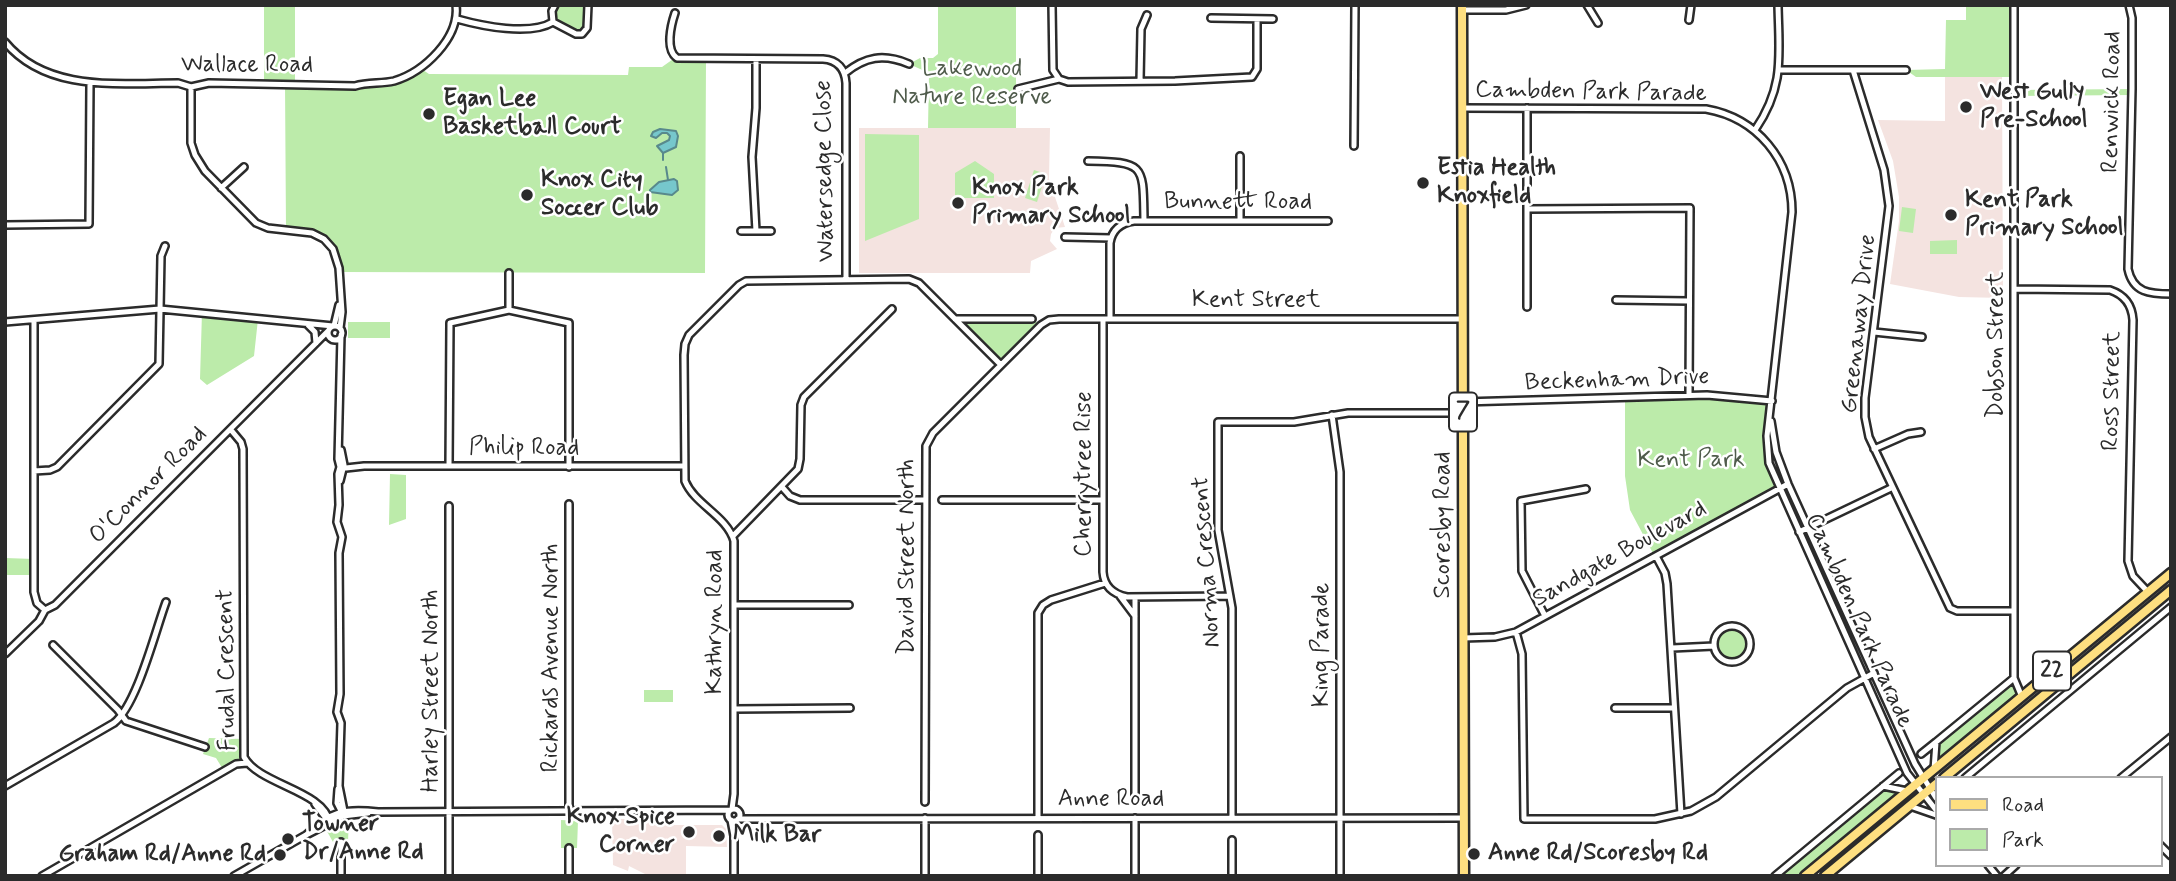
<!DOCTYPE html>
<style>
body{margin:0}
#map{position:relative;width:2176px;height:881px;overflow:hidden;background:#fff;font-family:Mynerve,sans-serif}
canvas{display:block}
.frame{position:absolute;inset:0;border:7px solid #2b2b2b;pointer-events:none}
.legend{position:absolute;left:1935px;top:776px;width:228px;height:91px;box-sizing:border-box;background:#fff;border:2px solid #aaa;margin:0;padding:9px 12px;list-style:none;font-size:21px;color:#2b2b2b}
.legend li{display:flex;align-items:center;gap:14px;height:35px}
.legend b{width:35px;border:2px solid #aaa}
</style>
<div id="map">
<canvas width="2176" height="881"></canvas>
<div class="frame"></div>
<ul class="legend">
<li><b style="height:9px;background:#fedf80"></b>Road</li>
<li><b style="height:19px;background:#bcebaa"></b>Park</li>
</ul>
</div>
<script>
const ctx = document.querySelector('canvas').getContext('2d');
ctx.lineJoin = 'round';
function paint(path, color) {
  ctx.fillStyle = color;
  ctx.fill(path, 'evenodd');
}
function trace(path, color, width, dash) {
  ctx.strokeStyle = color;
  ctx.lineWidth = width;
  ctx.lineCap = dash ? 'butt' : 'round';
  ctx.setLineDash(dash || []);
  ctx.stroke(path);
}
function drawText(font, color, halo, rows, align = 'center') {
  ctx.font = font + ' Mynerve,sans-serif';
  ctx.lineWidth = 5;
  ctx.setLineDash([]);
  ctx.textBaseline = 'middle';
  ctx.strokeStyle = halo;
  ctx.fillStyle = color;
  for (const [text, x, y, turn = 0] of rows) {
    ctx.save();
    ctx.translate(x, y);
    ctx.rotate((+turn || 0) * Math.PI / 180);
    ctx.textAlign = isNaN(turn) ? turn : align;
    if (halo) ctx.strokeText(text, 0, 0);
    ctx.fillText(text, 0, 0);
    ctx.restore();
  }
}
const built = new Path2D(`
 M 1945,77 L 2002,77 L 2003,298 L 1959,297 L 1890,284 L 1899,221 L 1899,197 L 1893,161 L 1878,120 L 1945,121 Z
 M 859,128 L 1050,128 L 1049,179 L 1065,227 L 1055,228 L 1051,234 L 1050,241 L 1057,249 L 1031,261 L 1030,273 L 859,273 Z
 M 612,819 L 673,819 L 674,825 L 722,825 L 726,829 L 727,847 L 686,846 L 686,876 L 649,876 L 629,866 L 628,871 L 613,865 Z`);
const green = new Path2D(`
 M 264,5 L 295,5 L 295,83 L 386,82 L 420,68 L 429,74 L 628,75 L 629,67 L 662,67 L 676,57 L 706,59 L 705,273 L 339,272 L 333,250 L 312,233 L 286,230 L 285,84 L 264,83 Z
 M 555,5 L 588,5 L 587,25 L 582,34 L 556,24 Z
 M 938,5 L 1016,5 L 1016,128 L 928,128 L 929,73 L 909,64 L 920,58 L 933,58 L 938,54 Z
 M 1966,5 L 2014,5 L 2014,77 L 1916,77 L 1906,70 L 1945,69 L 1946,20 L 1966,20 Z
 M 2132,89 L 2132,95 L 2014,96 L 2014,90 Z
 M 865,134 L 919,135 L 919,219 L 865,241 Z
 M 975,161 L 994,174 L 994,198 L 955,198 L 955,173 Z
 M 1034,170 L 1046,174 L 1037,202 L 1025,198 Z
 M 1902,207 L 1916,209 L 1913,233 L 1899,231 Z
 M 1957,240 L 1957,254 L 1930,254 L 1930,241 Z
 M 202,312 L 258,319 L 254,356 L 207,385 L 200,379 Z
 M 955,319 L 1032,319 L 1041,325 L 1001,365 Z
 M 348,322 L 390,322 L 390,338 L 348,338 Z
 M 1689,395 L 1772,401 L 1766,445 L 1779,489 L 1655,557 L 1630,510 L 1625,476 L 1625,398 Z
 M 390,474 L 406,475 L 406,519 L 389,525 Z
 M 5,558 L 34,559 L 34,575 L 5,575 Z
 M1714 644a18 18 0 1 1 36 0a18 18 0 1 1-36 0Z
 M 2014,678 L 2022,697 L 1934,770 L 1936,742 Z
 M 644,690 L 673,690 L 673,702 L 644,702 Z
 M 209,738 L 243,739 L 247,763 L 224,771 L 216,758 L 203,754 Z
 M 1883,786 L 1907,791 L 1805,876 L 1775,876 Z
 M 349,815 L 348,842 L 333,842 L 324,826 Z
 M 561,820 L 578,821 L 577,848 L 561,848 Z`);
const water = new Path2D(`
 M 660,129 L 676,131 L 678,136 L 676,147 L 663,153 L 657,146 L 669,140 L 670,136 L 667,133 L 662,133 L 656,138 L 651,136 L 653,132 Z
 M 674,179 L 677,181 L 678,190 L 672,195 L 650,192 L 650,190 L 659,182 Z`);
const stream = new Path2D(`
 M 663,160 L 663,153
 M 666,167 L 668,180`);
const street = new Path2D(`
 M 1052,5 L 1053,70 L 1059,79
 M 1587,5 L 1598,23
 M 2014,5 L 2014,678 L 2022,697
 M 2129,5 L 2132,18 L 2132,89 L 2128,269 C 2133,293 2150,294 2171,294
 M 1462,10 L 1506,10 L 1526,5
 M 675,13 C 671,25 665,50 677,58 L 823,59 C 838,60 845,69 846,83 L 846,279
 M 1211,18 L 1273,19
 M 457,19 C 482,26 530,36 553,22
 M 1689,20 L 1691,5
 M 553,22 L 576,34 L 582,34 L 587,28 L 588,5
 M 553,22 L 552,11 L 555,5
 M 5,42 C 47,93 120,83 178,83 L 191,87 L 209,83 L 355,86 C 368,82 381,84 394,81 C 424,72 460,38 456,5
 M 756,59 L 756,108 L 752,157 L 756,231
 M 1779,70 L 1906,70
 M 1853,70 L 1884,170 L 1889,206 L 1865,398 L 1865,417 L 1869,437 L 1950,608 L 1957,611 L 2014,611
 M 845,73 C 865,57 883,53 909,64
 M 1140,81 L 1141,29 L 1147,15
 M 191,87 L 191,143 L 195,155 L 205,171 L 256,223 L 268,228 L 312,233 L 324,239 L 333,249 L 339,268 L 342,312 L 340,328
 M 1018,89 L 1059,79 L 1068,82 L 1175,81 L 1252,77 L 1257,69 L 1257,19
 M 1462,108 L 1706,109 C 1757,118 1792,160 1792,212 L 1767,436 L 1769,463 L 1907,773 L 1936,810
 M 1755,130 C 1785,86 1779,56 1778,5
 M 1354,146 L 1355,5
 M 1240,156 L 1240,221
 M 1088,161 C 1146,162 1143,165 1144,221
 M 221,188 L 244,167
 M 1527,209 L 1690,208 L 1689,395
 M 5,225 L 89,224 L 90,83
 M 741,231 L 771,231
 M 1065,237 L 1111,238
 M 2014,289 L 2110,290 C 2125,295 2132,305 2133,320 L 2128,561 L 2133,576 L 2148,592
 M 1616,300 L 1689,301
 M 1527,307 L 1527,108
 M 509,310 L 509,273
 M 955,319 L 1032,319
 M 1103,319 L 1103,572 C 1104,586 1113,594 1127,597 L 1230,596
 M 1110,319 L 1110,243 C 1112,230 1120,223 1134,221 L 1328,221
 M 34,320 L 34,592 L 37,603 L 45,610
 M 5,322 L 160,309 L 333,326
 M 308,325 L 315,332 L 316,343
 M 334,326 L 339,305
 M328 333a7 7 0 1 1 14 0a7 7 0 1 1-14 0Z
 M 1874,332 L 1922,337
 M 341,335 L 338,459 L 340,467 L 338,474 L 339,505 L 337,522 L 342,537 L 339,553 L 340,694 L 337,712 L 341,723 L 339,786 L 345,816
 M 1463,402 L 1707,395 L 1772,401
 M 1332,415 L 1340,472 L 1340,876
 M 1771,421 L 1776,452 L 1788,484 L 1915,764 L 1936,798
 M 231,430 L 241,442 L 243,449 L 244,757 C 259,785 324,790 330,823
 M 1874,449 L 1908,434 L 1921,432
 M 449,466 L 450,323 L 509,310 L 569,323 L 569,467
 M 340,467 L 346,468 L 364,466 L 684,466
 M 34,471 L 50,470 L 57,467 L 159,364 L 161,256 L 165,246
 M 340,481 L 344,465 L 341,450
 M 782,487 L 790,496 L 800,500 L 925,500
 M 942,500 L 1103,500
 M 1799,532 L 1891,488
 M 733,536 L 798,469 L 800,459 L 801,405 L 804,397 L 892,309
 M 1656,556 L 1665,573 L 1667,584 L 1681,814
 M 1120,596 L 1135,616
 M 1135,597 L 1135,799
 M 734,605 L 849,605
 M 1545,616 L 1522,571 L 1521,501 L 1586,489
 M1714 644a18 18 0 1 1 36 0a18 18 0 1 1-36 0Z
 M 1516,632 L 1522,654 L 1524,819 L 1655,819 L 1691,811 L 1716,797 L 1847,688 L 1874,673
 M 1463,638 L 1495,637 L 1516,632 L 1788,484
 M 53,645 L 118,710 L 126,721 L 205,747
 M 1672,648 L 1714,646
 M 5,654 L 39,621 L 45,610 L 55,605 L 328,331
 M 1615,708 L 1674,708
 M 734,709 L 850,708
 M 1921,754 L 1936,742
 M 1934,770 L 1936,742 L 2014,678
 M 1965,778 L 2171,607
 M 2121,778 L 2171,737
 M 5,786 L 114,723 C 137,705 155,632 166,602
 M 1883,786 L 1907,791
 M 338,789 L 337,803 L 342,813
 M 925,802 L 926,446 L 933,433 L 1041,325 L 1049,320 L 1059,319 L 1462,319
 M 315,804 L 328,821
 M 1910,806 L 1936,815
 M 732,809 L 734,794 L 734,541 C 727,516 695,505 685,481 L 684,355 L 685,344 L 689,335 L 739,285 L 746,281 L 909,279 L 919,283 L 1001,365
 M728 815a6 6 0 1 1 12 0a6 6 0 1 1-12 0Z
 M 569,812 L 569,504
 M 925,818 L 925,876
 M 1038,818 L 1038,613 L 1043,605 L 1051,600 L 1105,583
 M 1135,818 L 1135,876
 M 1232,818 L 1232,608 L 1218,530 L 1218,422 L 1294,422 L 1348,413 L 1463,413
 M 738,819 L 1464,818
 M 731,820 L 734,836 L 734,876
 M 306,835 C 331,811 345,808 378,812 L 730,810
 M 1232,840 L 1232,876
 M 2160,845 L 2171,856
 M 1988,865 L 1997,876
 M 42,876 L 236,764 L 247,763
 M 234,876 L 306,835 L 343,816 L 368,813
 M 341,876 L 341,842
 M 449,876 L 449,506
 M 569,876 L 569,848
 M 1038,876 L 1038,835
 M 1775,876 L 1899,773
 M 2004,876 L 2016,865`);
const primary = new Path2D(`
 M 1462,5 L 1464,876
 M 1944,778 L 2171,590
 M 1805,876 L 2171,573
 M 1825,876 L 1936,784`);
const markers = [
 [1966,107,7,"#2b2b2b"],
 [429,114,7,"#2b2b2b"],
 [1423,183,7,"#2b2b2b"],
 [527,195,7,"#2b2b2b"],
 [958,203,7,"#2b2b2b"],
 [1951,215,7,"#2b2b2b"],
 [689,832,7,"#2b2b2b"],
 [719,836,7,"#2b2b2b"],
 [288,839,7,"#2b2b2b"],
 [1474,854,7,"#2b2b2b"],
 [280,855,7,"#2b2b2b"]
];
const shields = [
 [1463,412,28],
 [2052,671,38]
];
const shieldNames = [
 ["7",1463,412],
 ["22",2052,671]
];
const streetNames = [
 ["Wallace Road",247,66],
 ["Cambden Park Parade",1591,93,1],
 ["Renwick Road",2113,102,-89],
 ["Watersedge Close",826,171,-91],
 ["Bunnett Road",1238,203],
 ["Kent Street",1256,301],
 ["Greenaway Drive",1860,324,-84],
 ["Dobson Street",1997,345,-90],
 ["Beckenham Drive",1617,381,-2],
 ["Ross Street",2113,391,-89],
 ["Philip Road",524,449],
 ["Cherrytree Rise",1085,474,-90],
 ["O'Connor Road",149,486,-45],
 ["Scoresby Road",1444,525,-90],
 ["Sandgate Boulevard",1620,555,-29],
 ["David Street North",908,557,-90],
 ["Norma Crescent",1208,562,-94],
 ["Cambden Park Parade",1858,621,66],
 ["Kathryn Road",716,622,-90],
 ["King Parade",1323,645,-90],
 ["Rickards Avenue North",552,658,-90],
 ["Frudal Crescent",228,670,-91],
 ["Harley Street North",432,691,-90],
 ["Anne Road",1111,800]
];
const parkNames = [
 ["Lakewood",972,70],
 ["Nature Reserve",972,98],
 ["Kent Park",1691,461]
];
const poiNames = [
 ["West Gully",1980,93],
 ["Pre-School",1980,121],
 ["Egan Lee",443,100],
 ["Basketball Court",443,128],
 ["Estia Health",1437,169],
 ["Knoxfield",1437,197],
 ["Knox City",541,181],
 ["Soccer Club",541,209],
 ["Knox Park",972,189],
 ["Primary School",972,217],
 ["Kent Park",1965,201],
 ["Primary School",1965,229],
 ["Knox Spice",675,818,"right"],
 ["Corner",675,846,"right"],
 ["Towner",302,825],
 ["Dr/Anne Rd",302,853],
 ["Milk Bar",733,836],
 ["Anne Rd/Scoresby Rd",1488,854],
 ["Graham Rd/Anne Rd",266,855,"right"]
];
paint(built, '#f4e3e0');
paint(green, '#bcebaa');
paint(water, '#76c7cc');
trace(water, '#58898c', 2);
trace(stream, '#58898c', 2);
trace(street, '#2b2b2b', 10);
trace(primary, '#2b2b2b', 13);
trace(street, '#fff', 5);
trace(primary, '#fedf80', 8);
for (const [x, y, r, color] of markers) {
  const dot = new Path2D();
  dot.arc(x, y, r, 0, 2 * Math.PI);
  ctx.fillStyle = color;
  ctx.fill(dot);
  trace(dot, '#fff', 2.5);
}
for (const [x, y, w] of shields) {
  const box = new Path2D();
  box.roundRect(x - w / 2, y - 19.5, w, 39, 5);
  ctx.fillStyle = '#fff';
  ctx.fill(box);
  trace(box, '#2b2b2b', 2);
}
drawText('bold 23px', '#2b2b2b', null, shieldNames);
drawText('24px', '#2b2b2b', '#fff', streetNames);
drawText('24px', '#4f5b4b', '#fff', parkNames);
drawText('bold 24px', '#2b2b2b', '#fff', poiNames, 'left');
</script>
